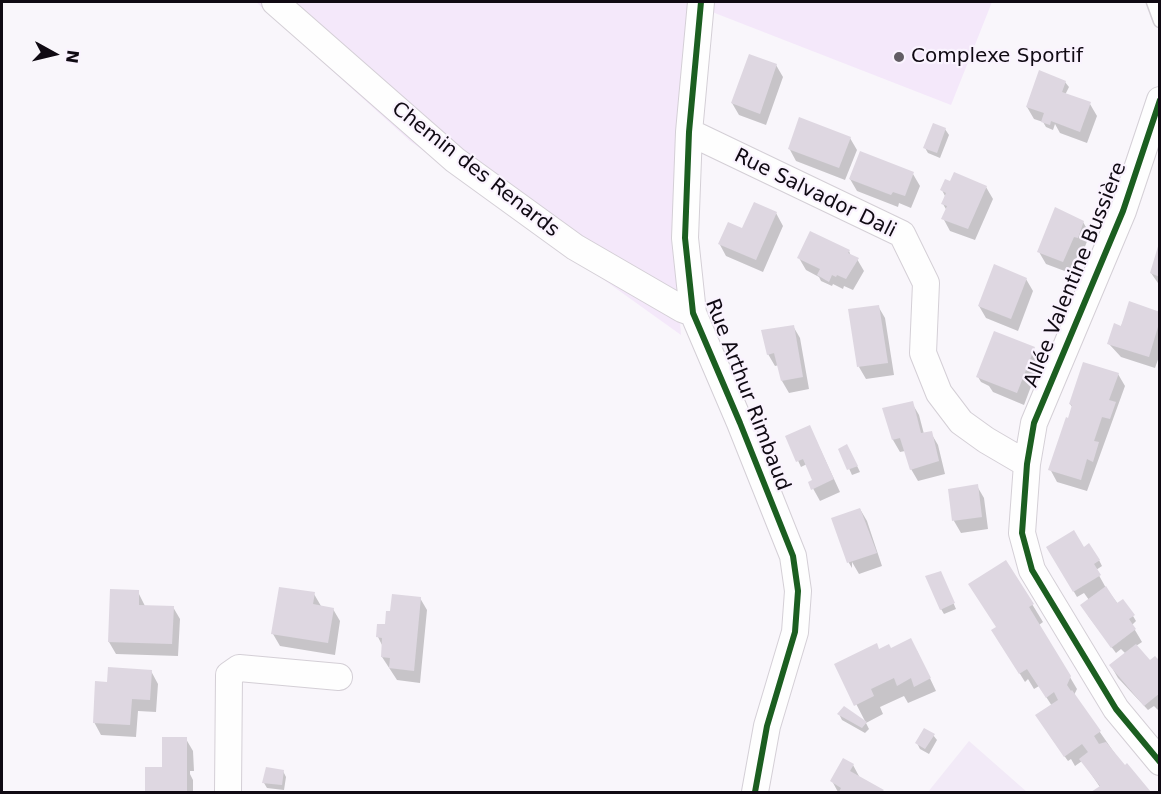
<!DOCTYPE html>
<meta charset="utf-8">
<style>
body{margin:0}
#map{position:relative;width:1161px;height:794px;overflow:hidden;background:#f9f6fb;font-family:"DejaVu Sans",sans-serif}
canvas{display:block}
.frame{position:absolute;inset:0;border:3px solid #100a13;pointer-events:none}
.north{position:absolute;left:24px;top:24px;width:60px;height:60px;-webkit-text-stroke:4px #faf3fe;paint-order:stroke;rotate:98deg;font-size:16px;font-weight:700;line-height:24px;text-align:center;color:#100a13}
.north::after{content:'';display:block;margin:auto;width:21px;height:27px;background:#100a13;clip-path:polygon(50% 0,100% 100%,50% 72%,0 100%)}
</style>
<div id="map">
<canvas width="1161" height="794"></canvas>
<div class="frame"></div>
<div class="north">N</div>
</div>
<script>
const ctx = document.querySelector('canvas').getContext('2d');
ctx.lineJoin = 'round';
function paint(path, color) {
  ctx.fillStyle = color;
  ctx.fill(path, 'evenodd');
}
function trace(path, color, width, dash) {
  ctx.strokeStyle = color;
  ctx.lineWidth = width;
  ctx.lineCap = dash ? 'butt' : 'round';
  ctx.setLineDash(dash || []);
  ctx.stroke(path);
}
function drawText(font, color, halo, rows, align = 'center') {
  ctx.font = font + ' "DejaVu Sans",sans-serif';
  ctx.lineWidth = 4.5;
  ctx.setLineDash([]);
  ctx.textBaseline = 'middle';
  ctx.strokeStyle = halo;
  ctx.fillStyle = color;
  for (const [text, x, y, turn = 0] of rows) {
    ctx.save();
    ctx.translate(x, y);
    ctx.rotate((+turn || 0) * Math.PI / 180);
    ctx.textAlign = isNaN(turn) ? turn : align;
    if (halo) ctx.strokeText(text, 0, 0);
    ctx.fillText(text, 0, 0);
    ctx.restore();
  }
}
const built = new Path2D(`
 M 969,741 L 1027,792 L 928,792 Z`);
const green = new Path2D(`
 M 256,2 L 690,2 L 674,241 L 681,335 L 410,141 Z
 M 708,2 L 992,2 L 951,105 L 707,10 Z`);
const shadow = new Path2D(`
 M 776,65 L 783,77 L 766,125 L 739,115 L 732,103 Z
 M 1065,82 L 1069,87 L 1065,95 L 1090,104 L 1097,116 L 1087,143 L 1060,133 L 1055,124 L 1053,130 L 1046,127 L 1043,122 L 1034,119 L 1027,107 Z
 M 945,129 L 949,135 L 940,158 L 928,153 L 925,148 Z
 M 850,138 L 857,150 L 845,180 L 796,161 L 789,148 Z
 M 913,174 L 920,186 L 911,208 L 899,203 L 898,207 L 857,191 L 850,179 Z
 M 986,187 L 993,199 L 975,240 L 950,231 L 943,218 L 947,211 L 943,204 L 945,196 L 942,190 Z
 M 776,213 L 783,226 L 763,272 L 726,256 L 719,243 Z
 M 1083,222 L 1090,234 L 1084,249 L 1081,248 L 1070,273 L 1046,264 L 1039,252 Z
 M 1160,246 L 1160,286 L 1151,273 Z
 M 849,251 L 851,256 L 857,259 L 864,271 L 853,290 L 844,286 L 843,289 L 833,284 L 832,286 L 821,281 L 819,277 L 806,270 L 799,258 Z
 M 1026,279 L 1033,291 L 1018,331 L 986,318 L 979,306 Z
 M 1130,303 L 1160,313 L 1160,354 L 1155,368 L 1121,357 L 1109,344 L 1120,329 Z
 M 878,306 L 885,318 L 894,375 L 866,379 L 859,367 Z
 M 793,326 L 800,338 L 809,389 L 789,393 L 782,381 L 779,365 L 775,366 L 768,354 Z
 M 1034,348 L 1041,360 L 1024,405 L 993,392 L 989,386 L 981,382 L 978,377 Z
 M 1118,374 L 1125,386 L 1087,491 L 1057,482 L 1050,469 L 1073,408 L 1070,404 Z
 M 912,403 L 919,415 L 924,434 L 931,433 L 938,445 L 945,474 L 918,481 L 911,469 L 905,451 L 900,452 L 893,440 L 884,409 Z
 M 810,427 L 840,492 L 820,501 L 810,483 L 814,481 L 807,464 L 801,467 L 787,437 Z
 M 840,449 L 850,451 L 860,472 L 852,475 Z
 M 977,486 L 984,498 L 988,529 L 961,533 L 954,521 L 949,490 Z
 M 860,509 L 867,521 L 882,566 L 859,574 L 852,562 L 852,568 L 849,563 L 833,519 Z
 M 1048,547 L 1092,564 L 1099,560 L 1102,566 L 1096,570 L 1106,588 L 1118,604 L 1133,616 L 1136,621 L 1132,625 L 1142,642 L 1136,646 L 1150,662 L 1160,664 L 1159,711 L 1154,706 L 1148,710 L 1118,678 L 1111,666 L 1126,654 L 1121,649 L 1116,653 L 1089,617 L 1082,606 L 1089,600 L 1084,593 L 1077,597 Z
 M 943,579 L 956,609 L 944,614 L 941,609 Z
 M 138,592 L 145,606 L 173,607 L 180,619 L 178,656 L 116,654 L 109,642 Z
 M 314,594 L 321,606 L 333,609 L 340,621 L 335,655 L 280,646 L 273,634 Z
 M 420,598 L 427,610 L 420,683 L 397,680 L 382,657 L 383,647 L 378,637 L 386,626 Z
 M 1032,604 L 1043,622 L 1039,625 L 1077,689 L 1074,695 L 1125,768 L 1127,766 L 1149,792 L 1095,792 L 1100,787 L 1082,761 L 1075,766 L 1071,759 L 1068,761 L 1050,736 L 1052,706 L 1039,686 L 1034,689 L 1028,679 L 1025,682 L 993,630 Z
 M 879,651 L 917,651 L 936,691 L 908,703 L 904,696 L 880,707 L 883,714 L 866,723 L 836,665 Z
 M 151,671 L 158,684 L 156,712 L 138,711 L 136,737 L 101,735 L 94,722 L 109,683 Z
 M 839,714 L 866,723 L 869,729 L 865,733 L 842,720 Z
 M 933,735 L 937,740 L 929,754 L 920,749 L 917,743 Z
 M 186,739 L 193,751 L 194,771 L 190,771 L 190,774 L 193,780 L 193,792 L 147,792 Z
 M 853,765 L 860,778 L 884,792 L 838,792 L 832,781 Z
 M 283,771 L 286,777 L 284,790 L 267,788 L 264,783 Z`);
const building = new Path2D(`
 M 749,54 L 777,64 L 760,114 L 731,103 Z
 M 1039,70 L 1066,81 L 1062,92 L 1091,102 L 1080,132 L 1051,121 L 1050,125 L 1041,122 L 1044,113 L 1026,107 Z
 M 799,117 L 851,137 L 839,168 L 788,149 Z
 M 933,123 L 946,128 L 937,153 L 923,148 Z
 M 860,151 L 914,172 L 905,196 L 893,192 L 891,195 L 849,179 Z
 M 954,172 L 987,186 L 968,229 L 941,219 L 947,206 L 941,204 L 946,193 L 940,190 L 945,179 L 950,181 Z
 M 754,202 L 777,212 L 756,260 L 718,244 L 728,222 L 742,228 Z
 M 1055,207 L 1084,221 L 1078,238 L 1074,237 L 1063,262 L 1037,252 Z
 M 810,231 L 850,250 L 848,253 L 859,258 L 846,279 L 837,275 L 836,277 L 832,275 L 829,282 L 817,275 L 820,269 L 797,258 Z
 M 1159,243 L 1160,243 L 1160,277 L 1150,273 Z
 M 994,264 L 1027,278 L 1011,319 L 978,306 Z
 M 1129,301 L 1160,312 L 1160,320 L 1149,357 L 1107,344 L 1114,323 L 1121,326 Z
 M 879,305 L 888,363 L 857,367 L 848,309 Z
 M 794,325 L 803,377 L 781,381 L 774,353 L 767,355 L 761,330 Z
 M 994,331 L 1035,347 L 1017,393 L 976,377 Z
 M 1083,362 L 1119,373 L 1109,400 L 1116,402 L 1110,419 L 1102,417 L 1094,441 L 1099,442 L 1093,462 L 1087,459 L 1081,480 L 1048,470 L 1066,417 L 1068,418 L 1072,405 L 1069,404 Z
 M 913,401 L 921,433 L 932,431 L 939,461 L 910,470 L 900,438 L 892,440 L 882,408 Z
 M 810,425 L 834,479 L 811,490 L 808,482 L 812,480 L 803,459 L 796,462 L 785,436 Z
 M 847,444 L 858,466 L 847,470 L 838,449 Z
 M 978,484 L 982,517 L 952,521 L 948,489 Z
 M 860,508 L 877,553 L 847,563 L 831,518 Z
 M 1074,530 L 1084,547 L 1089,543 L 1100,560 L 1094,564 L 1101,575 L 1073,592 L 1046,547 Z
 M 1006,560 L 1034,604 L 1029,607 L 1071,676 L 1067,685 L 1071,691 L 1072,690 L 1101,731 L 1094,736 L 1099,744 L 1106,742 L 1125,765 L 1127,763 L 1151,792 L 1091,792 L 1100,786 L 1079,759 L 1088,752 L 1082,744 L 1064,757 L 1035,715 L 1058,700 L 1054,692 L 1046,698 L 1027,669 L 1019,674 L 991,630 L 996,627 L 968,584 Z
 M 941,571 L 955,603 L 940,610 L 925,576 Z
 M 1106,586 L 1117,603 L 1123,599 L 1135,615 L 1129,619 L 1136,629 L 1111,648 L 1080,605 Z
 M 279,587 L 315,592 L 313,604 L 334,608 L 328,643 L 271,634 Z
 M 110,589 L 139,590 L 139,605 L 174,606 L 172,644 L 108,642 Z
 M 392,594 L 421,597 L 414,671 L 389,668 L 390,658 L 381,657 L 382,638 L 376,637 L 377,624 L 385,624 L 386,611 L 390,611 Z
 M 911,638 L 931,678 L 914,687 L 911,678 L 897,686 L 894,678 L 871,689 L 874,696 L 854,706 L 834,664 L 877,643 L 879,649 L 889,644 L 891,648 Z
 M 1136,644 L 1150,660 L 1155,656 L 1160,661 L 1160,693 L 1144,706 L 1109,665 Z
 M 108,667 L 152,670 L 150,700 L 132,699 L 130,725 L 93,723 L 95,681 L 107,682 Z
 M 844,706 L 867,722 L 862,728 L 837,714 Z
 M 924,728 L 935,734 L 925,749 L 915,743 Z
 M 162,737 L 187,737 L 187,792 L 145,792 L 145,767 L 162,767 Z
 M 843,758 L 854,764 L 850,771 L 884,790 L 882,792 L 839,792 L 841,788 L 830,781 Z
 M 266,767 L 284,770 L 282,785 L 262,783 Z`);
const service = new Path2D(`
 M 1153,2 L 1160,21`);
const minor = new Path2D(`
 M 275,2 L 455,160 L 575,247 L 682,309 L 693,313
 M 701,2 L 689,132 L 685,238 L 693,313 L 740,423 L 793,556 L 798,591 L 795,632 L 767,726 L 755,792
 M 1160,100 L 1123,211 L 1034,423 L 1027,464 L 1022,533 L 1032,570 L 1116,709 L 1160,762
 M 689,132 L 902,234 L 926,283 L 923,353 L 939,393 L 961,422 L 986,440 L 1027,464
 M 228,792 L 229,675 L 239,668 L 339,677`);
const cycleway = new Path2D(`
 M 701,2 L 689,132 L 685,238 L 693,313 L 740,423 L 793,556 L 798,591 L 795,632 L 767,726 L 755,792
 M 1160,100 L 1123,211 L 1034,423 L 1027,464 L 1022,533 L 1032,570 L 1116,709 L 1160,762`);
const markers = [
 [899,57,6,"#625d64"]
];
const poiNames = [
 ["Complexe Sportif",911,57]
];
const streetNames = [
 ["Chemin des Renards",475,170,38],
 ["Rue Salvador Dali",815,194,26],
 ["Allée Valentine Bussière",1076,275,-68],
 ["Rue Arthur Rimbaud",747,395,69]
];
paint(built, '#f2eaf7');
paint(green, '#f4e8fa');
paint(shadow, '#0003');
paint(building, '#ded7e1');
trace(service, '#d4cfd6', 15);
trace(minor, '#d4cfd6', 28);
trace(service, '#fefefe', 12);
trace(minor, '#fefefe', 26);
trace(cycleway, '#1b5e20', 6);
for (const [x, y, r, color] of markers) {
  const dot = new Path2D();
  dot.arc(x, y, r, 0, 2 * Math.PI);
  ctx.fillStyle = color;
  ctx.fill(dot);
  trace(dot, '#faf3fe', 2);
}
drawText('20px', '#100a13', '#faf3fe', poiNames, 'left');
drawText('20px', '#100a13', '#faf3fe', streetNames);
</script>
